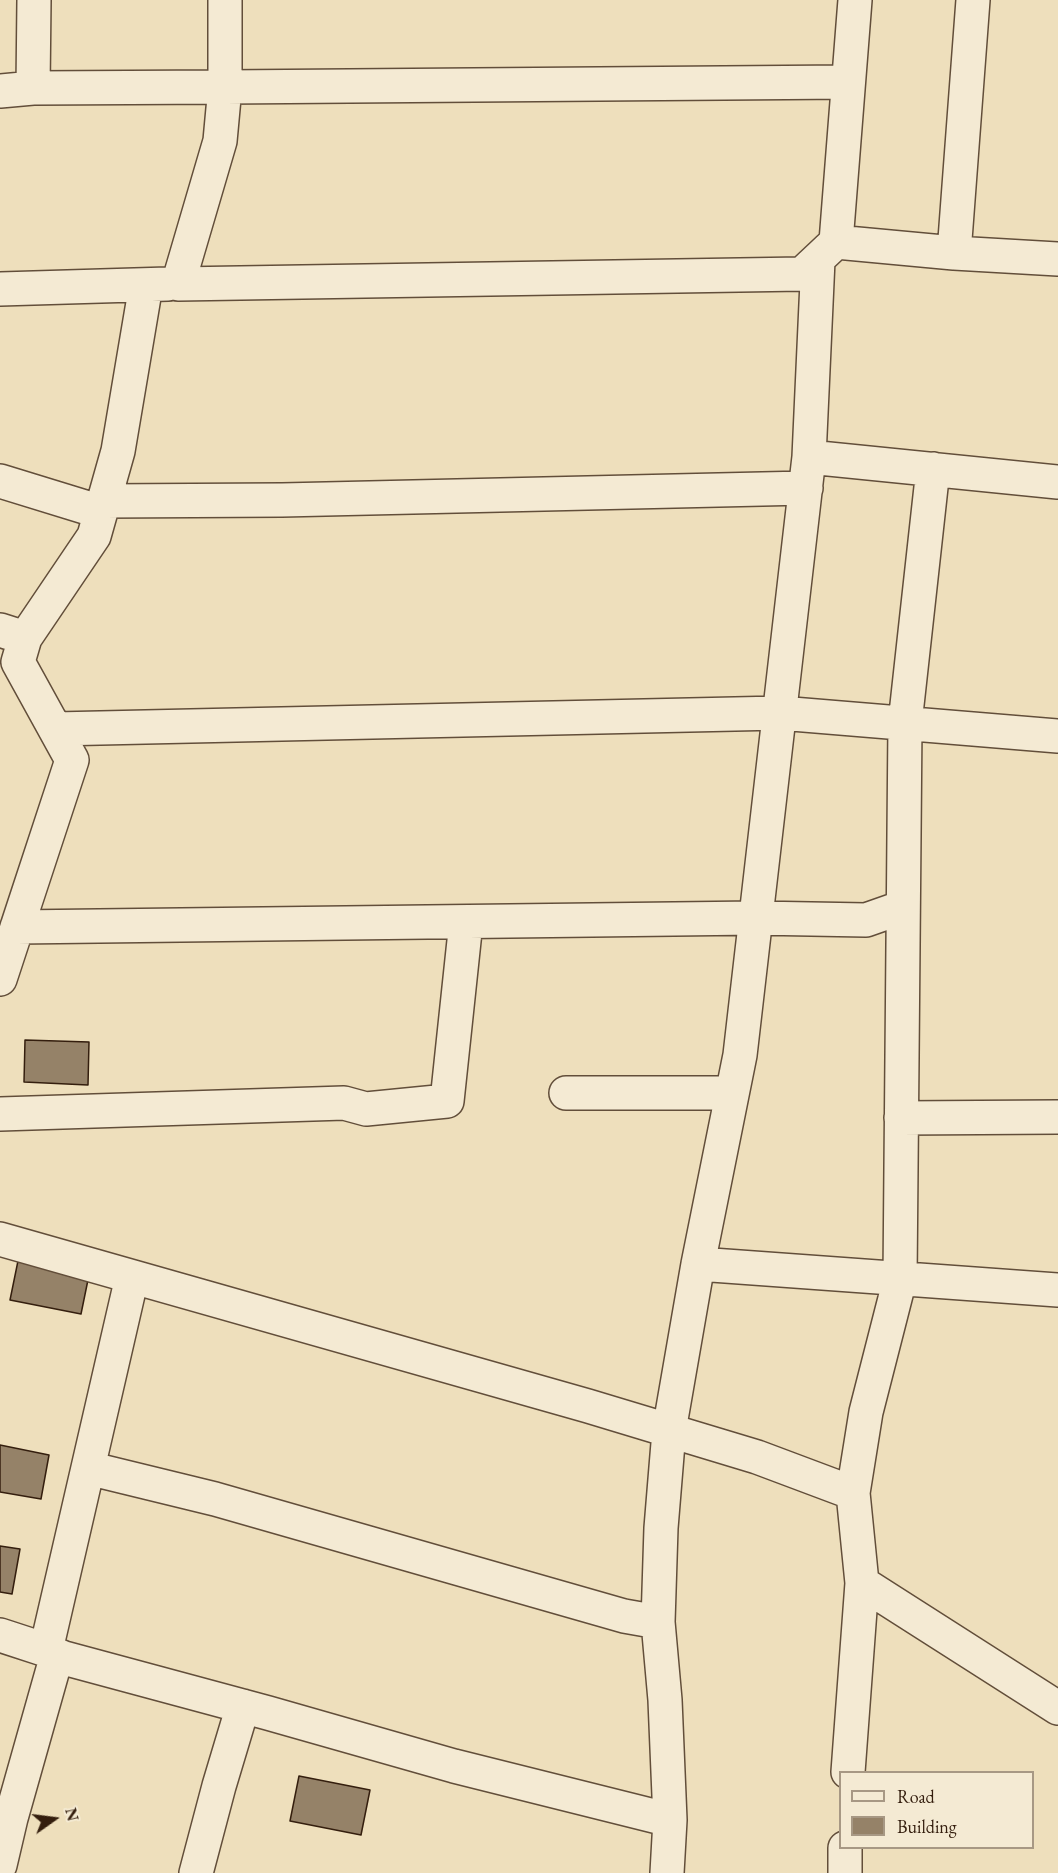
<!DOCTYPE html>
<style>
body{margin:0}
#map{position:relative;width:1058px;height:1873px;overflow:hidden;background:#eedfbc;font-family:"EB Garamond",serif}
canvas{display:block}
.legend{position:absolute;left:839px;top:1771px;width:195px;height:78px;box-sizing:border-box;background:#f4ead3;border:2px solid #a79884;margin:0;padding:8px 10px;list-style:none;font-size:18px;color:#341e0e}
.legend li{display:flex;align-items:center;gap:12px;height:30px}
.legend b{width:30px;border:2px solid #a79884}
.north{position:absolute;left:24px;top:1789px;width:60px;height:60px;-webkit-text-stroke:4px #f4ead3;paint-order:stroke;rotate:76deg;font-size:16px;font-weight:700;line-height:24px;text-align:center;color:#341e0e}
.north::after{content:'';display:block;margin:auto;width:21px;height:27px;background:#341e0e;clip-path:polygon(50% 0,100% 100%,50% 72%,0 100%)}
</style>
<div id="map">
<canvas width="1058" height="1873"></canvas>
<ul class="legend">
<li><b style="height:8px;background:#f4ead3"></b>Road</li>
<li><b style="height:16px;background:#958268"></b>Building</li>
</ul>
<div class="north">N</div>
</div>
<script>
const ctx = document.querySelector('canvas').getContext('2d');
ctx.lineJoin = 'round';
function paint(path, color) {
  ctx.fillStyle = color;
  ctx.fill(path, 'evenodd');
}
function trace(path, color, width, dash) {
  ctx.strokeStyle = color;
  ctx.lineWidth = width;
  ctx.lineCap = dash ? 'butt' : 'round';
  ctx.setLineDash(dash || []);
  ctx.stroke(path);
}
const building = new Path2D(`
 M 25,1040 L 89,1042 L 88,1085 L 24,1082 Z
 M 19,1256 L 90,1270 L 81,1314 L 10,1300 Z
 M 0,1445 L 49,1455 L 41,1499 L 0,1492 Z
 M 0,1546 L 20,1549 L 12,1594 L 0,1592 Z
 M 299,1776 L 370,1790 L 361,1835 L 290,1821 Z`);
const minor = new Path2D(`
 M 855,0 L 836,242 L 954,253
 M 973,0 L 954,253 L 1058,259
 M 33,88 L 225,87 L 225,0
 M 0,91 L 33,88 L 34,0
 M 836,242 L 802,274 L 178,284 L 220,141 L 225,87 L 848,82
 M 0,289 L 168,284
 M 809,457 L 1058,482
 M 933,469 L 905,723 L 900,1279 L 866,1412 L 853,1493 L 862,1583 L 1058,1708
 M 0,481 L 101,512
 M 104,501 L 282,500 L 806,488
 M 0,630 L 25,638 L 94,536 L 118,451 L 146,285
 M 55,729 L 780,713 L 1058,736
 M 17,927 L 756,918 L 866,920 L 903,907
 M 0,979 L 72,760 L 18,662 L 25,638
 M 566,1093 L 732,1093
 M 0,1114 L 344,1103 L 366,1109 L 447,1101 L 466,922
 M 901,1118 L 1058,1117
 M 0,1239 L 588,1406 L 757,1457 L 853,1493
 M 698,1264 L 1058,1290
 M 88,1468 L 215,1499 L 624,1616 L 658,1622
 M 0,1635 L 46,1650 L 64,1658 L 268,1713 L 454,1766 L 670,1820
 M 46,1650 L 132,1277
 M 848,1772 L 862,1583
 M 845,1848 L 845,1873
 M 0,1865 L 11,1818 L 57,1655
 M 196,1873 L 219,1786 L 243,1706
 M 667,1873 L 670,1820 L 665,1700 L 658,1622 L 661,1528 L 669,1431 L 698,1264 L 740,1055 L 809,457 L 818,260`);
paint(building, '#958268');
trace(building, '#341e0e', 1.5);
trace(minor, '#624e3a', 36);
trace(minor, '#f4ead3', 33);
</script>
